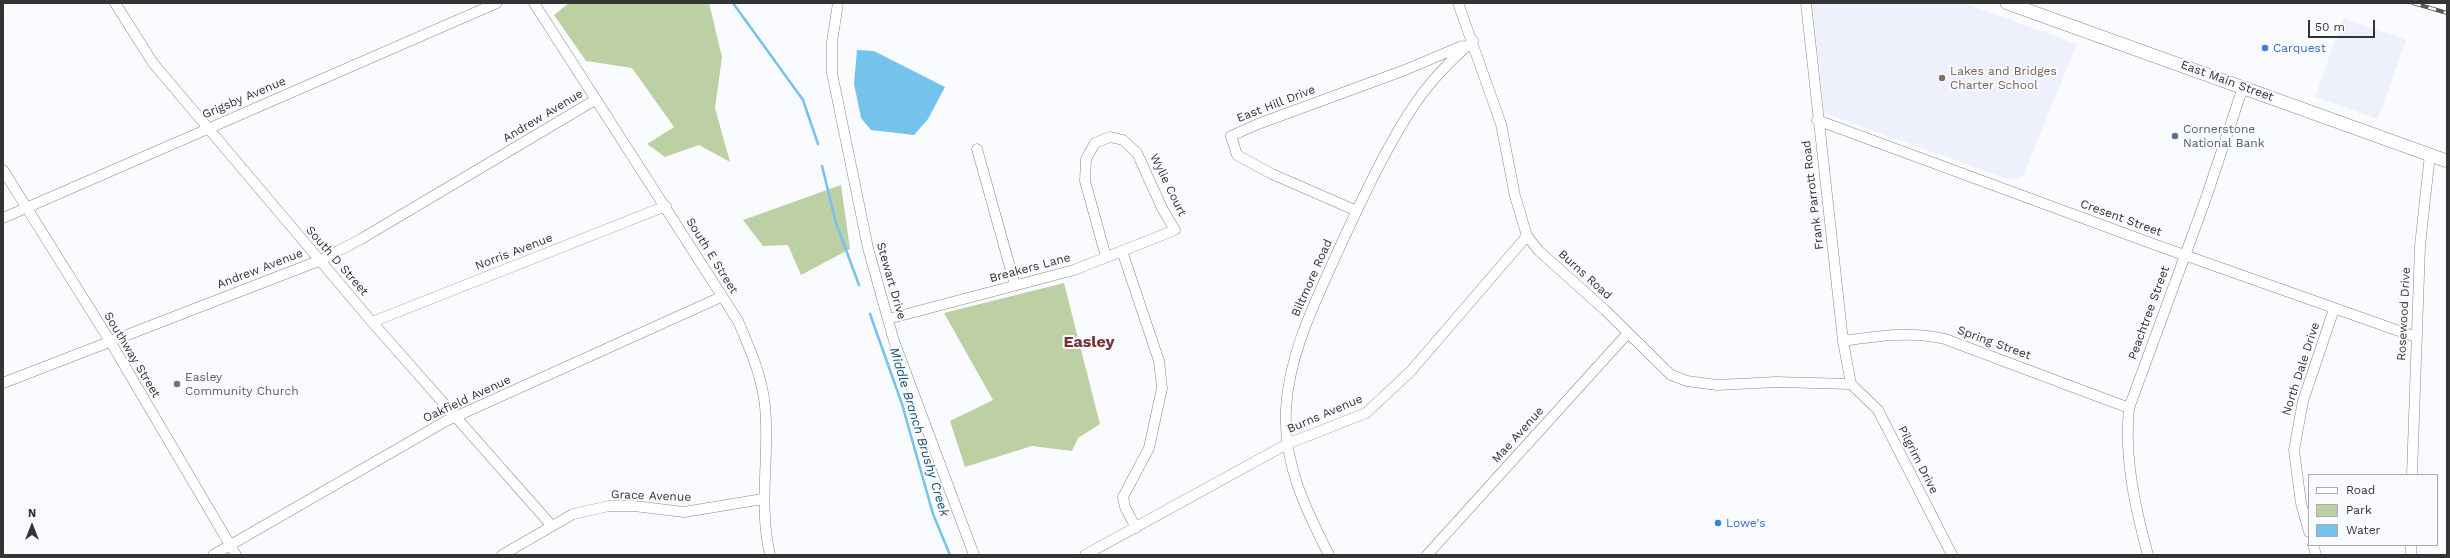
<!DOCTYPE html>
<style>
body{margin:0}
#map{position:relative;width:2450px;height:558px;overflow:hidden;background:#fafbff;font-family:"Work Sans",sans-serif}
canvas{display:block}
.frame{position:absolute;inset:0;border:4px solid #343435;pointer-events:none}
.legend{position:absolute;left:2308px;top:474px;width:130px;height:72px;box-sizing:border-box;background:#fafbff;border:1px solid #ababae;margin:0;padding:5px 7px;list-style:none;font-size:12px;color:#343435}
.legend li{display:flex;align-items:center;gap:8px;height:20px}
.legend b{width:20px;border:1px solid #ababae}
.north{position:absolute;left:12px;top:506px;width:40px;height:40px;-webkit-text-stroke:3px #fafbff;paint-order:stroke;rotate:0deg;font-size:11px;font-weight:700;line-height:16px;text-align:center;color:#343435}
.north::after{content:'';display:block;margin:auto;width:14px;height:18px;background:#343435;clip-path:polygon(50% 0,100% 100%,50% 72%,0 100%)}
.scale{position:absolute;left:2308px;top:20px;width:67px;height:18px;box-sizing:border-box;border:2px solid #343435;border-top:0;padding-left:5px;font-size:12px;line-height:14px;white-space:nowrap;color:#343435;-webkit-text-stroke:3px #fafbff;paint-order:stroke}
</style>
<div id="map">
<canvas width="2450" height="558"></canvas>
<div class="frame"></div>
<ul class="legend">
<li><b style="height:5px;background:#fff"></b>Road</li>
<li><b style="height:11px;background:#bdd0a4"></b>Park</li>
<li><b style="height:11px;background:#73c3ec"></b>Water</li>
</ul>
<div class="north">N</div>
<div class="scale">50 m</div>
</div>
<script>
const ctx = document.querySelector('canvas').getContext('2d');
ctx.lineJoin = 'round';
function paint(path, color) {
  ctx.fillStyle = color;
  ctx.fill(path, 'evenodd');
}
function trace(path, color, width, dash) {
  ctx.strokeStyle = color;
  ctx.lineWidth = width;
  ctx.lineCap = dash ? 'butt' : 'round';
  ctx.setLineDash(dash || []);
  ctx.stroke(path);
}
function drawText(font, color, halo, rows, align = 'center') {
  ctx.font = font + ' "Work Sans",sans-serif';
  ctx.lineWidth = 4;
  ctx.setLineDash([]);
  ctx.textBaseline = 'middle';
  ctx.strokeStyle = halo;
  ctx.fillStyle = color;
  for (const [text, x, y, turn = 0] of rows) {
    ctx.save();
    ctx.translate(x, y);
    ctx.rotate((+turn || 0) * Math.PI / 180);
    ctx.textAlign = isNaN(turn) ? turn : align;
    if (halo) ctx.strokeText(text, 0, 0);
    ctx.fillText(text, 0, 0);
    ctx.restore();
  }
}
const built = new Path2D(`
 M 1812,3 L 1964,3 L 2077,44 L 2023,176 L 2010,180 L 1824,113 Z
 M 2343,18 L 2406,40 L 2378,119 L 2315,97 Z`);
const green = new Path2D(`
 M 569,3 L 709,3 L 722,57 L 715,108 L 730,162 L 699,145 L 665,157 L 647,144 L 674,127 L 632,68 L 586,61 L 554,15 Z
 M 841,185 L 850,249 L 801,275 L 788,245 L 763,246 L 743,220 Z
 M 1064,283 L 1100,424 L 1078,438 L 1072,451 L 1032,446 L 965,467 L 950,421 L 993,400 L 944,313 Z`);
const water = new Path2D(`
 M 857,50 L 874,51 L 945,87 L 928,119 L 914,135 L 871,130 L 861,118 L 854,84 Z`);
const stream = new Path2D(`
 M 733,3 L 803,100 L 818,144
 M 822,166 L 836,223 L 859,285
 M 870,314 L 902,404 L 933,514 L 950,555`);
const minor = new Path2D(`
 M 115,3 L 153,63 L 372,322 L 552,526
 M 534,3 L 738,321 C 750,349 762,376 765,406 C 770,457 758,503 770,555
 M 838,3 L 832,42 L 832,73 L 868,248 L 894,341 L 974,555
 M 1458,3 L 1501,124 L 1515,196 L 1527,236 L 1539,251 L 1605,310 L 1671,375 L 1687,381 L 1717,385 L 1776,382 L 1851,384
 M 1806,3 L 1843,341 L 1851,384
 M 1817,120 L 2156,245 L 2416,337
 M 977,149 L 1015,285
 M 3,170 L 110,341 L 236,555
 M 1357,211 L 1272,174 L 1237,155 L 1231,136 L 1258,124 L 1405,70 L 1462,46
 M 3,218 L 497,3
 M 1122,251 L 1159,361 L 1162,388 L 1149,448 L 1123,497 L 1125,507 L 1136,528
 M 888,319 L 1074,270 L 1175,230 L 1163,210 L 1137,153 L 1123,140 L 1110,137 L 1095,143 L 1086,159 L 1085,181 L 1106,257
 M 372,322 L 666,206
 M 1843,341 C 1878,336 1910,331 1945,339 L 2129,408
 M 3,383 L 321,260 L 361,239 L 595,100
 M 1851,384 L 1878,410 L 1952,555
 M 2412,475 L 2420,246 L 2430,154
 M 2309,532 L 2301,503 L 2294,450 L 2303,401 L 2334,309
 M 2313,545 L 2316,555
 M 213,555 L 446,421 L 721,297
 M 502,555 L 573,514 L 609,506 L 634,506 L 684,512 L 763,499
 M 1085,555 L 1287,444 L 1366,413 L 1410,372 L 1527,236
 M 1329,555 C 1305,508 1283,463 1286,409 C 1289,353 1315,303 1337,253 C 1359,206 1381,157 1409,113 C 1426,86 1448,62 1473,41
 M 1427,555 L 1628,333
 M 2148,555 C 2135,507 2124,457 2129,408 L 2205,201 L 2243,87
 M 2411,555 L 2411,545`);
const major = new Path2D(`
 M 2007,3 L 2447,161`);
const rail = new Path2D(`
 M 2413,3 L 2447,13`);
const markers = [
 [2265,48,4,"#3f7fe0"],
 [1942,78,4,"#8d6e63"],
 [2175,136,4,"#5c6f8a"],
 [177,384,4,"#6b7280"],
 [1718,523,4,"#3f7fe0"]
];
const shopNames = [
 ["Carquest",2273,48],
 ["Lowe's",1726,523]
];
const educationNames = [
 ["Lakes and Bridges",1950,71],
 ["Charter School",1950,85]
];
const streetNames = [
 ["East Main Street",2227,81,20],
 ["Grigsby Avenue",244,98,-23],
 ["East Hill Drive",1276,104,-21],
 ["Andrew Avenue",543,116,-31],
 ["Wylie Court",1168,185,64],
 ["Frank Parrott Road",1813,195,-97],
 ["Cresent Street",2121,218,20],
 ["Norris Avenue",514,252,-21],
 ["South E Street",712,256,58],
 ["South D Street",337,261,49],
 ["Breakers Lane",1030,268,-15],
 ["Andrew Avenue",260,269,-21],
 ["Burns Road",1585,275,42],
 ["Biltmore Road",1312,278,-66],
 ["Stewart Drive",891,281,74],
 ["Peachtree Street",2149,313,-70],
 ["Rosewood Drive",2404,314,-87],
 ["Spring Street",1994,343,20],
 ["Southway Street",132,355,59],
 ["North Dale Drive",2301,369,-72],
 ["Oakfield Avenue",467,399,-25],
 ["Burns Avenue",1325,414,-23],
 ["Mae Avenue",1518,435,-48],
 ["Pilgrim Drive",1918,460,63],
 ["Grace Avenue",651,496,2]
];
const serviceNames = [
 ["Cornerstone",2183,129],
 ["National Bank",2183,143]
];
const worshipNames = [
 ["Easley",185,377],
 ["Community Church",185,391]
];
const waterNames = [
 ["Middle Branch Brushy Creek",919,432,73]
];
const districtNames = [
 ["Easley",1089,342]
];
paint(built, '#eef1fc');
paint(green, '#bdd0a4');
paint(water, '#73c3ec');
trace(stream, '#73c3ec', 2.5);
trace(minor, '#87888b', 11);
trace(major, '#87888b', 14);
trace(minor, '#fff', 10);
trace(major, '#fff', 13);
trace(rail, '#585859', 4);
trace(rail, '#fafbff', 2.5, [8]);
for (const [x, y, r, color] of markers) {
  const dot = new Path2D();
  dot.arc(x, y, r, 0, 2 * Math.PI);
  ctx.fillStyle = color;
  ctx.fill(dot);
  trace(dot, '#fafbff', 1.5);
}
drawText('12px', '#366cbe', '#fafbff', shopNames, 'left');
drawText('12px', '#785e54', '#fafbff', educationNames, 'left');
drawText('12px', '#343435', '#fafbff', streetNames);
drawText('12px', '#4e5e75', '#fafbff', serviceNames, 'left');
drawText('12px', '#5b616d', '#fafbff', worshipNames, 'left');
drawText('italic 13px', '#11516d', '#fafbff', waterNames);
drawText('bold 16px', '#79323a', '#fafbff', districtNames);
</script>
